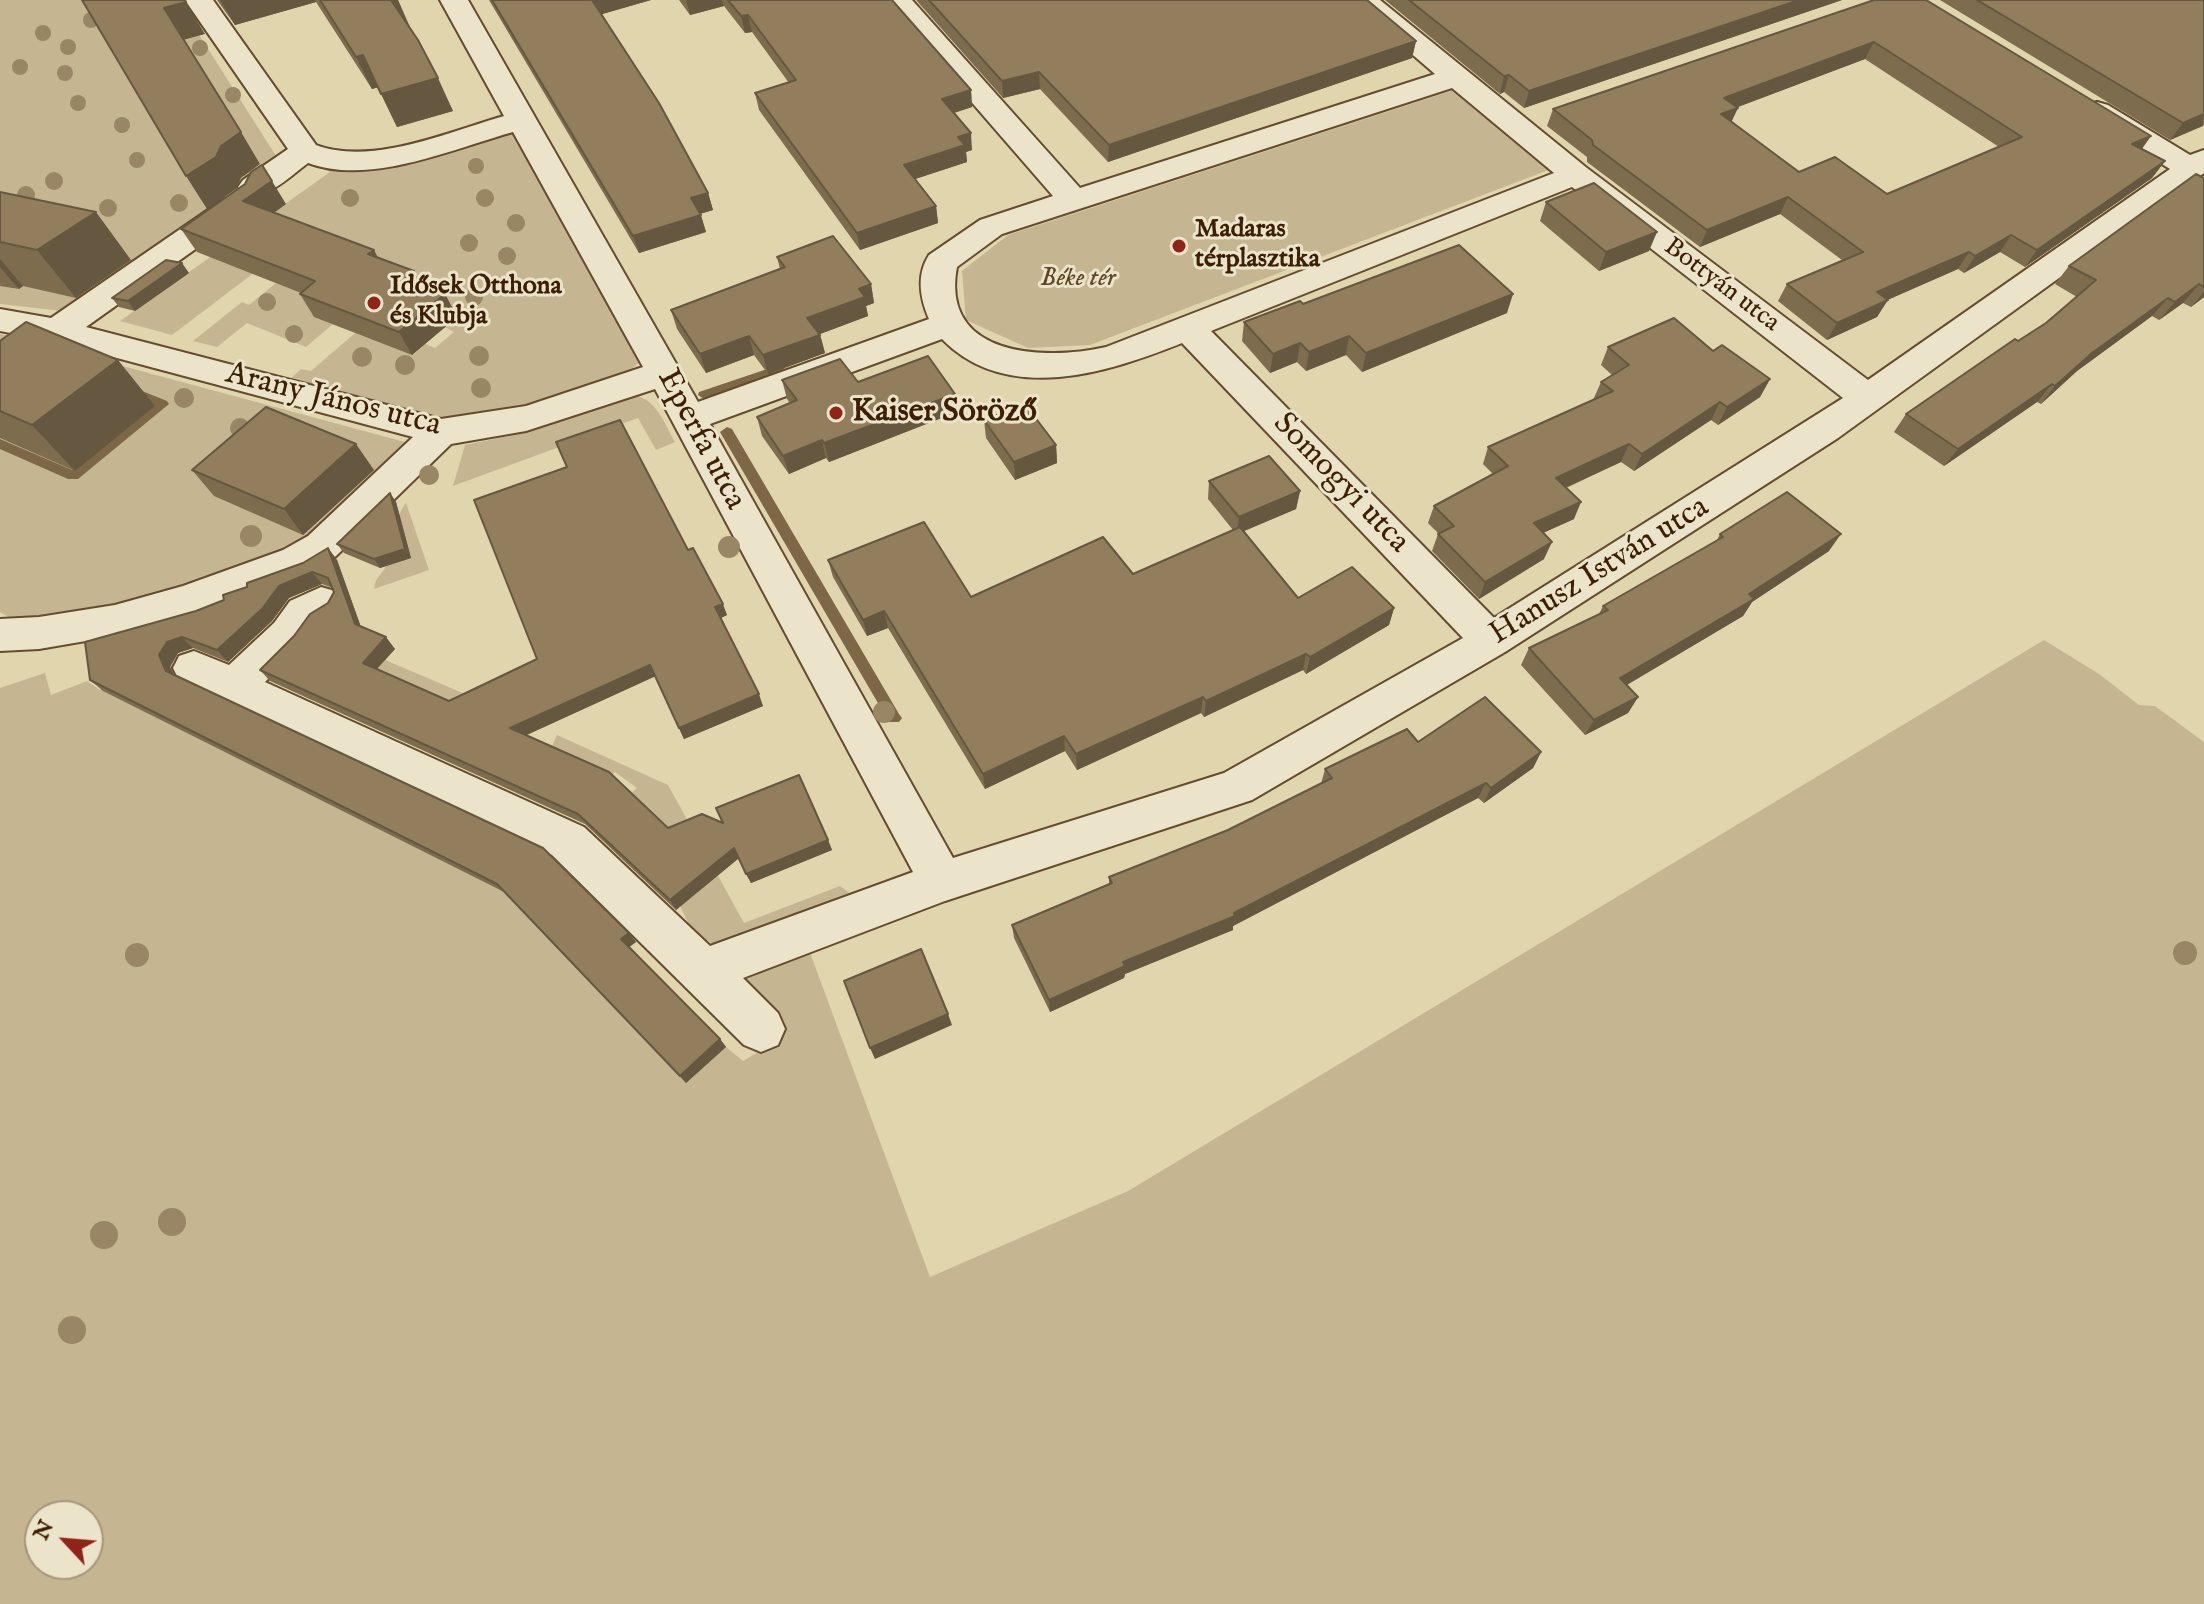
<!DOCTYPE html>
<meta charset="utf-8">
<style>
body{margin:0}
#map{position:relative;width:2204px;height:1604px;overflow:hidden;background:#e1d5ae;font-family:"IM FELL English",serif}
canvas{display:block}
.north{position:absolute;left:24px;top:1500px;width:80px;height:80px;box-sizing:border-box;background:#ece4ca;border:2px solid #a6957b;border-radius:50%;rotate:296deg;font-size:22px;font-weight:700;line-height:32px;text-align:center;color:#3c1f04}
.north::after{content:'';display:block;margin:auto;width:28px;height:36px;background:#8f2418;clip-path:polygon(50% 0,100% 100%,50% 72%,0 100%)}
</style>
<div id="map">
<canvas width="2204" height="1604"></canvas>
<div class="north">N</div>
</div>
<script>
const ctx = document.querySelector('canvas').getContext('2d');
ctx.lineJoin = 'round';
function paint(path, color) {
  ctx.fillStyle = color;
  ctx.fill(path, 'evenodd');
}
function trace(path, color, width, dash) {
  ctx.strokeStyle = color;
  ctx.lineWidth = width;
  ctx.lineCap = dash ? 'butt' : 'round';
  ctx.setLineDash(dash || []);
  ctx.stroke(path);
}
function drawText(font, color, halo, rows, align = 'center') {
  ctx.font = font + ' "IM FELL English",serif';
  ctx.lineWidth = 6;
  ctx.setLineDash([]);
  ctx.textBaseline = 'middle';
  ctx.strokeStyle = halo;
  ctx.fillStyle = color;
  for (const [text, x, y, turn = 0] of rows) {
    ctx.save();
    ctx.translate(x, y);
    ctx.rotate((+turn || 0) * Math.PI / 180);
    ctx.textAlign = isNaN(turn) ? turn : align;
    if (halo) ctx.strokeText(text, 0, 0);
    ctx.fillText(text, 0, 0);
    ctx.restore();
  }
}
const green = new Path2D(`
 M 0,0 L 177,0 L 283,167 L 261,182 L 241,175 L 224,182 L 246,190 L 71,312 L 0,304 Z
 M 1454,90 L 1551,169 L 1090,345 L 1028,348 L 966,320 L 962,271 L 1008,235 Z
 M 514,131 L 640,355 L 639,363 L 630,370 L 487,420 L 451,422 L 288,381 L 301,369 L 311,371 L 355,333 L 413,355 L 425,344 L 435,348 L 454,332 L 445,327 L 457,317 L 296,241 L 172,335 L 120,321 L 330,172 L 315,166 L 357,167 L 358,172 L 384,169 Z
 M 276,283 L 329,304 L 333,324 L 306,347 L 247,323 L 217,347 L 193,341 L 242,302 L 249,305 Z
 M 0,334 L 26,340 L 416,445 L 313,539 L 130,611 L 19,623 L 0,612 Z
 M 633,395 C 657,399 664,423 675,442 L 656,450 L 638,418 L 453,486 L 465,445 L 519,434 Z
 M 406,503 L 429,570 L 374,589 C 375,577 381,576 386,566 C 396,546 391,522 406,503 Z
 M 336,639 L 472,697 L 459,713 L 295,640 Z
 M 2044,640 L 2099,674 L 2139,705 L 2155,706 L 2204,742 L 2204,1604 L 0,1604 L 0,688 L 45,673 L 51,695 L 87,681 L 100,690 L 129,675 L 182,662 L 186,674 L 149,714 L 506,893 L 686,1083 L 726,1047 L 743,1061 L 758,1052 L 761,1029 L 731,987 L 748,973 L 809,950 L 930,1277 L 1128,1191 ZM 40,1516 L 88,1516 L 88,1564 L 40,1564 Z
 M 557,735 L 668,785 L 744,923 L 840,886 L 851,894 L 847,906 L 716,945 L 693,933 L 680,906 L 715,877 L 629,795 L 637,788 L 615,772 L 608,780 L 549,753 Z`);
const stream = new Path2D(`
 M 779,365 L 785,369 L 784,372 L 704,399 L 698,395 L 699,392 Z
 M 132,387 L 167,401 L 169,404 L 78,479 L 68,479 L 0,449 L 0,439 L 72,470 L 152,405 L 127,394 L 126,391 Z
 M 727,427 L 732,429 L 899,714 L 902,718 L 899,722 L 889,722 L 720,432 Z`);
const minor = new Path2D(`
 M 185,0 L 213,0 L 316,145 C 372,166 448,132 504,116 L 440,0 L 468,0 L 698,402 L 929,319 C 920,298 916,275 929,255 L 980,220 L 1053,196 L 883,0 L 912,0 L 1080,188 L 1435,74 L 1349,0 L 1380,0 L 1587,168 L 1868,380 L 2170,169 L 2086,117 L 2082,111 L 2086,105 L 2097,102 L 2108,105 L 2190,155 L 2204,150 L 2204,173 L 1838,438 L 1505,652 L 1252,800 L 945,901 L 743,978 L 778,1013 L 785,1029 L 778,1045 L 761,1052 L 744,1045 L 552,855 L 218,699 L 179,680 L 173,668 L 179,656 L 194,651 L 229,665 L 274,623 L 290,601 L 321,587 L 335,591 L 341,602 L 335,613 L 318,623 L 302,645 L 265,682 L 584,827 L 710,946 L 913,872 L 655,389 L 526,431 L 451,444 L 336,556 L 311,572 L 202,611 L 115,636 L 39,649 L 0,651 L 0,619 L 39,617 L 115,605 L 183,586 L 283,550 L 308,536 L 413,437 L 57,342 L 0,331 L 0,309 L 51,318 L 224,199 L 235,196 L 246,199 L 251,206 L 246,213 L 86,327 L 441,419 L 526,406 L 643,367 L 513,132 C 452,149 370,186 308,163 C 289,177 268,200 243,194 L 238,187 L 243,180 L 288,149 ZM 1452,88 L 1554,173 L 1106,347 C 1044,361 940,357 957,267 L 1002,234 ZM 1572,187 L 1843,398 L 1494,618 L 1211,331 ZM 942,339 C 1008,406 1109,372 1182,343 L 1463,638 L 1224,773 L 953,858 L 710,424 Z`);
const trees = [
 [91,20,8],
 [43,33,8],
 [68,47,8],
 [200,48,8],
 [20,67,8],
 [65,73,8],
 [233,95,8],
 [78,103,8],
 [122,125,8],
 [137,160,8],
 [476,166,8],
 [54,181,9],
 [26,195,9],
 [350,198,9],
 [485,198,9],
 [179,203,9],
 [108,208,9],
 [516,223,9],
 [469,243,9],
 [507,256,9],
 [474,297,9],
 [267,302,9],
 [294,334,9],
 [479,356,10],
 [362,357,10],
 [405,365,10],
 [481,388,10],
 [184,398,10],
 [240,428,10],
 [429,475,10],
 [251,536,11],
 [729,547,11],
 [884,712,11],
 [2185,953,12],
 [137,955,12],
 [172,1222,14],
 [104,1235,14],
 [72,1330,14]
];
const wall = new Path2D(`
 M 217,0 L 398,0 L 411,29 L 453,111 L 397,127 L 378,87 L 372,89 L 316,2 L 235,25 Z
 M 489,0 L 651,0 L 601,14 L 708,193 L 713,210 L 700,214 L 706,232 L 639,253 Z
 M 679,0 L 892,0 L 971,90 L 972,107 L 954,113 L 972,150 L 966,152 L 967,162 L 915,179 L 936,206 L 938,223 L 860,250 L 759,110 L 755,93 L 789,83 L 752,32 L 745,33 L 724,6 L 690,15 Z
 M 916,0 L 1367,0 L 1416,41 L 1412,58 L 1108,162 L 1040,89 L 1003,98 Z
 M 1385,0 L 1842,0 L 1524,108 L 1504,92 L 1500,94 Z
 M 1874,0 L 2151,136 L 2142,149 L 2165,161 L 2152,178 L 2025,267 L 2000,252 L 1964,273 L 1958,269 L 1887,300 L 1877,317 L 1827,340 L 1778,301 L 1787,284 L 1842,260 L 1780,214 L 1700,247 L 1587,162 L 1587,157 L 1547,126 L 1553,109 ZM 1865,59 L 1999,147 L 1887,194 L 1799,172 L 1731,122 L 1737,107 Z
 M 1940,0 L 2204,0 L 2204,125 L 2170,140 Z
 M 2204,178 L 2204,297 L 2191,307 L 2183,303 L 2159,320 L 2152,316 L 2077,371 L 2041,404 L 2037,402 L 1944,466 L 1894,432 L 1906,414 L 2046,323 L 2077,297 L 2055,284 L 2069,266 Z
 M 0,192 L 131,260 L 76,298 L 23,286 L 19,289 L 0,286 Z
 M 1546,202 L 1649,251 L 1599,271 L 1540,221 Z
 M 286,204 L 274,213 L 378,258 L 414,271 L 420,284 L 445,294 L 457,317 L 412,355 L 314,317 L 300,294 L 301,293 L 197,252 L 181,229 Z
 M 777,257 L 871,284 L 874,303 L 866,306 L 868,316 L 820,334 L 825,353 L 768,374 L 754,355 L 706,373 L 677,329 L 671,310 L 780,269 Z
 M 189,273 L 135,311 L 119,307 L 112,298 Z
 M 1303,304 L 1507,313 L 1362,372 L 1346,355 L 1306,371 L 1297,362 L 1270,373 L 1242,341 L 1244,322 Z
 M 0,341 L 155,406 L 75,471 L 0,438 Z
 M 1608,347 L 1713,351 L 1770,379 L 1760,397 L 1718,425 L 1711,420 L 1634,471 L 1621,462 L 1566,488 L 1574,519 L 1543,533 L 1544,559 L 1479,599 L 1432,551 L 1438,534 L 1439,534 L 1428,523 L 1434,506 L 1493,474 L 1483,464 L 1488,447 L 1593,400 L 1601,382 L 1612,375 L 1601,365 Z
 M 782,380 L 858,382 L 955,394 L 957,412 L 829,462 L 826,458 L 789,474 L 762,436 L 757,417 L 790,403 L 787,399 Z
 M 984,420 L 1056,445 L 1057,463 L 1015,480 L 986,438 Z
 M 192,470 L 374,470 L 303,535 L 214,496 Z
 M 1209,481 L 1300,491 L 1296,509 L 1244,531 L 1298,598 L 1394,608 L 1389,625 L 1306,674 L 1303,670 L 1204,717 L 1201,713 L 1077,770 L 1065,751 L 985,789 L 888,628 L 867,636 L 833,577 L 828,560 L 971,597 L 1133,574 L 1233,530 L 1208,499 Z
 M 390,493 L 396,502 L 411,558 L 380,568 L 344,553 L 337,544 Z
 M 1720,534 L 1829,551 L 1752,602 L 1743,616 L 1627,685 L 1638,697 L 1628,713 L 1585,735 L 1521,665 L 1529,648 L 1599,614 L 1603,606 L 1717,540 Z
 M 328,548 L 337,560 L 361,627 L 395,649 L 377,669 L 449,701 L 537,659 L 688,550 L 727,615 L 720,618 L 763,706 L 684,739 L 655,676 L 526,735 L 668,828 L 723,823 L 828,840 L 832,850 L 751,883 L 739,858 L 676,910 L 585,824 L 270,681 L 260,670 L 328,603 L 334,592 L 333,588 L 322,584 L 289,598 L 272,621 L 228,662 L 193,648 L 178,653 L 170,667 L 174,675 L 629,933 L 636,942 L 629,947 L 720,1039 L 726,1047 L 686,1083 L 506,893 L 103,691 L 90,680 L 196,611 L 224,600 L 247,587 L 303,563 Z
 M 1418,742 L 1541,752 L 1533,768 L 1484,803 L 1478,798 L 1233,926 L 1233,930 L 1125,974 L 1124,978 L 1050,1012 L 1014,938 L 1012,925 L 1109,884 L 1109,877 L 1228,830 L 1321,784 L 1325,769 Z`);
const shadedWall = new Path2D(`
 M 220,0 L 315,0 L 316,2 L 235,25 Z
 M 391,0 L 398,0 L 411,31 Z
 M 591,0 L 651,0 L 596,16 Z
 M 686,0 L 722,0 L 724,6 L 690,15 Z
 M 1799,0 L 1842,0 L 1524,108 L 1529,91 Z
 M 186,2 L 205,34 L 183,40 L 164,8 Z
 M 748,15 L 752,32 L 745,33 L 741,16 Z
 M 1416,41 L 1412,58 L 1108,162 L 1109,145 Z
 M 1874,42 L 1865,59 L 1717,115 L 1724,98 Z
 M 363,55 L 379,87 L 372,89 L 356,57 Z
 M 1039,72 L 1040,89 L 1003,98 L 1002,81 Z
 M 1509,75 L 1504,92 L 1500,94 L 1504,76 Z
 M 438,78 L 453,111 L 397,127 L 381,94 Z
 M 971,90 L 972,107 L 944,116 L 942,99 Z
 M 2204,103 L 2203,126 L 2170,140 L 2183,123 Z
 M 1738,108 L 1730,125 L 1721,114 Z
 M 241,132 L 260,164 L 241,178 L 236,189 L 207,209 L 186,176 L 221,146 Z
 M 971,133 L 972,150 L 966,152 L 967,162 L 906,182 L 904,165 L 958,137 Z
 M 2151,136 L 2138,153 L 2132,144 Z
 M 2165,161 L 2152,178 L 2025,267 L 2037,250 Z
 M 272,181 L 286,204 L 257,224 L 243,201 Z
 M 708,193 L 713,210 L 696,215 L 691,198 Z
 M 1788,197 L 1780,214 L 1700,247 L 1707,230 Z
 M 936,206 L 938,223 L 860,250 L 857,233 Z
 M 96,212 L 131,260 L 76,298 L 37,250 Z
 M 701,215 L 706,232 L 639,253 L 633,236 Z
 M 1657,232 L 1649,251 L 1599,271 L 1606,252 Z
 M 2011,235 L 2000,252 L 1964,273 L 1975,256 Z
 M 374,250 L 386,273 L 368,254 Z
 M 1969,252 L 1958,269 L 1867,309 L 1877,292 Z
 M 0,259 L 23,286 L 19,289 L 0,267 Z
 M 182,263 L 189,273 L 135,311 L 128,301 Z
 M 414,271 L 426,295 L 405,279 Z
 M 871,284 L 874,303 L 866,306 L 868,316 L 812,337 L 807,318 L 859,289 Z
 M 2199,284 L 2183,303 L 2159,320 L 2175,302 Z
 M 2204,292 L 2204,297 L 2191,307 Z
 M 445,294 L 457,317 L 412,355 L 399,332 Z
 M 1513,294 L 1507,313 L 1362,372 L 1366,353 Z
 M 2168,298 L 2152,316 L 2077,371 L 2041,404 L 2055,386 L 2092,353 Z
 M 1888,300 L 1877,317 L 1827,340 L 1837,323 Z
 M 820,335 L 825,353 L 768,374 L 763,355 Z
 M 749,336 L 754,355 L 706,373 L 700,354 Z
 M 1349,336 L 1346,355 L 1306,371 L 1309,352 Z
 M 1300,343 L 1297,362 L 1270,373 L 1273,354 Z
 M 118,360 L 155,406 L 75,471 L 32,425 Z
 M 1770,379 L 1760,397 L 1718,425 L 1727,407 Z
 M 2052,384 L 2037,402 L 1944,466 L 1958,449 Z
 M 955,394 L 957,412 L 829,462 L 824,443 Z
 M 1720,402 L 1711,420 L 1634,471 L 1642,454 Z
 M 822,440 L 826,458 L 789,474 L 783,456 Z
 M 356,444 L 374,470 L 303,535 L 284,509 Z
 M 1629,444 L 1621,462 L 1549,495 L 1556,478 Z
 M 1056,445 L 1057,463 L 1015,480 L 1014,462 Z
 M 1300,491 L 1296,509 L 1237,534 L 1239,517 Z
 M 390,493 L 396,502 L 411,558 L 380,568 L 374,559 Z
 M 1581,502 L 1574,519 L 1527,540 L 1534,523 Z
 M 1841,534 L 1829,551 L 1752,602 L 1743,616 L 1611,694 L 1620,678 Z
 M 1552,542 L 1544,559 L 1479,599 L 1485,582 Z
 M 328,548 L 337,560 L 364,636 L 355,624 Z
 M 312,572 L 322,584 L 289,598 L 272,621 L 228,662 L 217,650 L 279,586 Z
 M 723,604 L 727,615 L 719,619 L 715,607 Z
 M 1394,608 L 1389,625 L 1306,674 L 1310,657 Z
 M 884,611 L 888,628 L 867,636 L 863,620 Z
 M 182,637 L 193,648 L 178,653 L 170,667 L 178,683 L 166,671 L 159,655 L 167,642 Z
 M 386,637 L 395,649 L 372,674 L 363,663 Z
 M 1306,654 L 1303,670 L 1204,717 L 1206,701 Z
 M 650,665 L 656,676 L 518,739 L 510,728 Z
 M 759,694 L 763,706 L 684,739 L 679,728 Z
 M 1203,697 L 1201,713 L 1077,770 L 1076,754 Z
 M 1638,697 L 1628,713 L 1585,735 L 1594,720 Z
 M 1064,736 L 1065,751 L 985,789 L 983,774 Z
 M 1541,752 L 1533,768 L 1484,803 L 1491,788 Z
 M 1486,783 L 1478,798 L 1233,926 L 1233,930 L 1125,974 L 1124,978 L 1050,1012 L 1049,1000 L 1123,962 L 1234,913 Z
 M 828,840 L 832,850 L 751,883 L 746,874 Z
 M 734,848 L 739,858 L 676,910 L 670,900 Z
 M 629,933 L 636,942 L 628,948 L 621,939 Z
 M 948,1014 L 952,1025 L 875,1059 L 870,1048 Z
 M 720,1039 L 726,1047 L 686,1083 L 680,1076 Z`);
const building = new Path2D(`
 M 82,0 L 185,0 L 186,2 L 164,8 L 241,132 L 221,146 L 216,157 L 186,176 Z
 M 320,0 L 391,0 L 418,40 L 438,78 L 381,94 L 363,55 L 356,57 Z
 M 492,0 L 592,0 L 659,103 L 708,193 L 691,198 L 701,215 L 633,236 Z
 M 728,0 L 892,0 L 971,90 L 942,99 L 971,133 L 958,137 L 965,145 L 904,165 L 936,206 L 857,233 L 755,93 L 796,80 L 748,15 L 741,16 Z
 M 929,0 L 1367,0 L 1416,41 L 1109,145 L 1039,72 L 1002,81 Z
 M 1409,0 L 1799,0 L 1529,91 L 1509,75 L 1504,76 Z
 M 1874,0 L 1926,0 L 2151,136 L 2132,144 L 2165,161 L 2037,250 L 2011,235 L 1975,256 L 1969,252 L 1877,292 L 1888,300 L 1837,323 L 1787,284 L 1863,252 L 1788,197 L 1707,230 L 1593,145 L 1592,140 L 1553,109 ZM 1874,42 L 2022,137 L 1887,194 L 1835,157 L 1799,172 L 1721,114 L 1738,108 L 1724,98 Z
 M 1977,0 L 2204,0 L 2204,114 L 2183,123 Z
 M 262,165 L 272,181 L 243,201 L 374,250 L 368,254 L 414,271 L 405,279 L 445,294 L 399,332 L 300,294 L 315,281 L 181,229 L 245,184 L 251,172 Z
 M 2196,174 L 2204,178 L 2204,287 L 2199,284 L 2175,302 L 2168,298 L 2092,353 L 2055,386 L 2052,384 L 1958,449 L 1906,414 L 2015,339 L 2018,341 L 2046,323 L 2096,280 L 2069,266 Z
 M 1594,183 L 1657,232 L 1606,252 L 1546,202 Z
 M 0,192 L 96,212 L 37,250 L 0,242 Z
 M 833,236 L 871,284 L 859,289 L 865,297 L 807,318 L 820,335 L 763,355 L 749,336 L 700,354 L 671,310 L 785,267 L 777,257 Z
 M 1459,245 L 1513,294 L 1366,353 L 1349,336 L 1309,352 L 1300,343 L 1273,354 L 1244,322 L 1300,301 L 1303,304 Z
 M 166,260 L 182,263 L 128,301 L 112,298 Z
 M 1674,318 L 1713,351 L 1722,345 L 1770,379 L 1727,407 L 1720,402 L 1642,454 L 1629,444 L 1556,478 L 1581,502 L 1534,523 L 1552,542 L 1485,582 L 1438,534 L 1454,526 L 1434,506 L 1508,466 L 1488,447 L 1613,391 L 1601,382 L 1629,365 L 1608,347 Z
 M 26,322 L 118,360 L 32,425 L 0,411 L 0,341 Z
 M 928,356 L 955,394 L 824,443 L 822,440 L 783,456 L 757,417 L 797,400 L 782,380 L 840,359 L 858,382 Z
 M 1025,404 L 1056,445 L 1014,462 L 984,420 Z
 M 266,407 L 356,444 L 284,509 L 192,470 Z
 M 620,420 L 688,550 L 693,548 L 723,604 L 715,607 L 759,694 L 679,728 L 650,665 L 510,728 L 609,772 L 668,828 L 702,814 L 723,823 L 716,808 L 799,775 L 828,840 L 746,874 L 734,848 L 670,900 L 578,814 L 260,670 L 294,636 L 310,614 L 328,603 L 334,592 L 328,578 L 312,572 L 279,586 L 262,609 L 217,650 L 182,637 L 167,642 L 159,655 L 166,671 L 543,848 L 629,933 L 621,939 L 720,1039 L 680,1076 L 497,884 L 90,680 L 85,642 L 196,611 L 224,600 L 223,595 L 247,587 L 247,583 L 303,563 L 328,548 L 355,624 L 386,637 L 363,663 L 449,701 L 537,659 L 474,500 L 567,467 L 556,442 Z
 M 1269,456 L 1300,491 L 1239,517 L 1209,481 Z
 M 1787,492 L 1841,534 L 1749,594 L 1754,599 L 1620,678 L 1638,697 L 1594,720 L 1529,648 L 1608,610 L 1603,606 L 1723,537 L 1720,534 Z
 M 390,493 L 405,549 L 374,559 L 337,544 Z
 M 924,522 L 971,597 L 1103,537 L 1133,574 L 1240,527 L 1298,598 L 1352,567 L 1394,608 L 1310,657 L 1306,654 L 1206,701 L 1203,697 L 1076,754 L 1064,736 L 983,774 L 884,611 L 863,620 L 828,560 Z
 M 1485,697 L 1541,752 L 1491,788 L 1486,783 L 1234,913 L 1235,916 L 1123,962 L 1125,966 L 1049,1000 L 1012,925 L 1112,883 L 1109,877 L 1228,830 L 1332,778 L 1325,769 L 1407,729 L 1418,742 Z
 M 921,949 L 948,1014 L 870,1048 L 844,981 Z`);
const markers = [
 [1179,246,8,"#8f2418"],
 [374,303,8,"#8f2418"],
 [836,413,8,"#8f2418"]
];
const farPoinames = [
 ["Madaras",1195,231],
 ["térplasztika",1195,261],
 ["Idősek Otthona",390,288],
 ["és Klubja",390,318]
];
const farParknames = [
 ["Béke tér",1078,280]
];
const farStreetnames = [
 ["Bottyán utca",1721,286,37]
];
const streetNames = [
 ["Arany János utca",333,401,14],
 ["Eperfa utca",700,440,62],
 ["Somogyi utca",1340,484,46],
 ["Hanusz István utca",1600,572,-32]
];
const poiNames = [
 ["Kaiser Söröző",852,413]
];
paint(green, '#c5b691');
paint(stream, '#7d6747');
trace(minor, '#654c2e', 4);
paint(minor, '#ece4ca');
ctx.fillStyle = '#998664';
for (const [x, y, r] of trees) {
  ctx.beginPath();
  ctx.arc(x, y, r, 0, 2 * Math.PI);
  ctx.fill();
}
paint(wall, '#7e6c4f');
paint(shadedWall, '#665840');
paint(building, '#927e5c');
trace(building, '#665840', 2);
for (const [x, y, r, color] of markers) {
  const dot = new Path2D();
  dot.arc(x, y, r, 0, 2 * Math.PI);
  ctx.fillStyle = color;
  ctx.fill(dot);
  trace(dot, '#ece4ca', 3);
}
drawText('bold 26px', '#3c1f04', '#ece4ca', farPoinames, 'left');
drawText('italic 26px', '#5e4527', '#ece4ca', farParknames);
drawText('26px', '#3c1f04', '#ece4ca', farStreetnames);
drawText('32px', '#3c1f04', '#ece4ca', streetNames);
drawText('bold 32px', '#3c1f04', '#ece4ca', poiNames, 'left');
</script>
